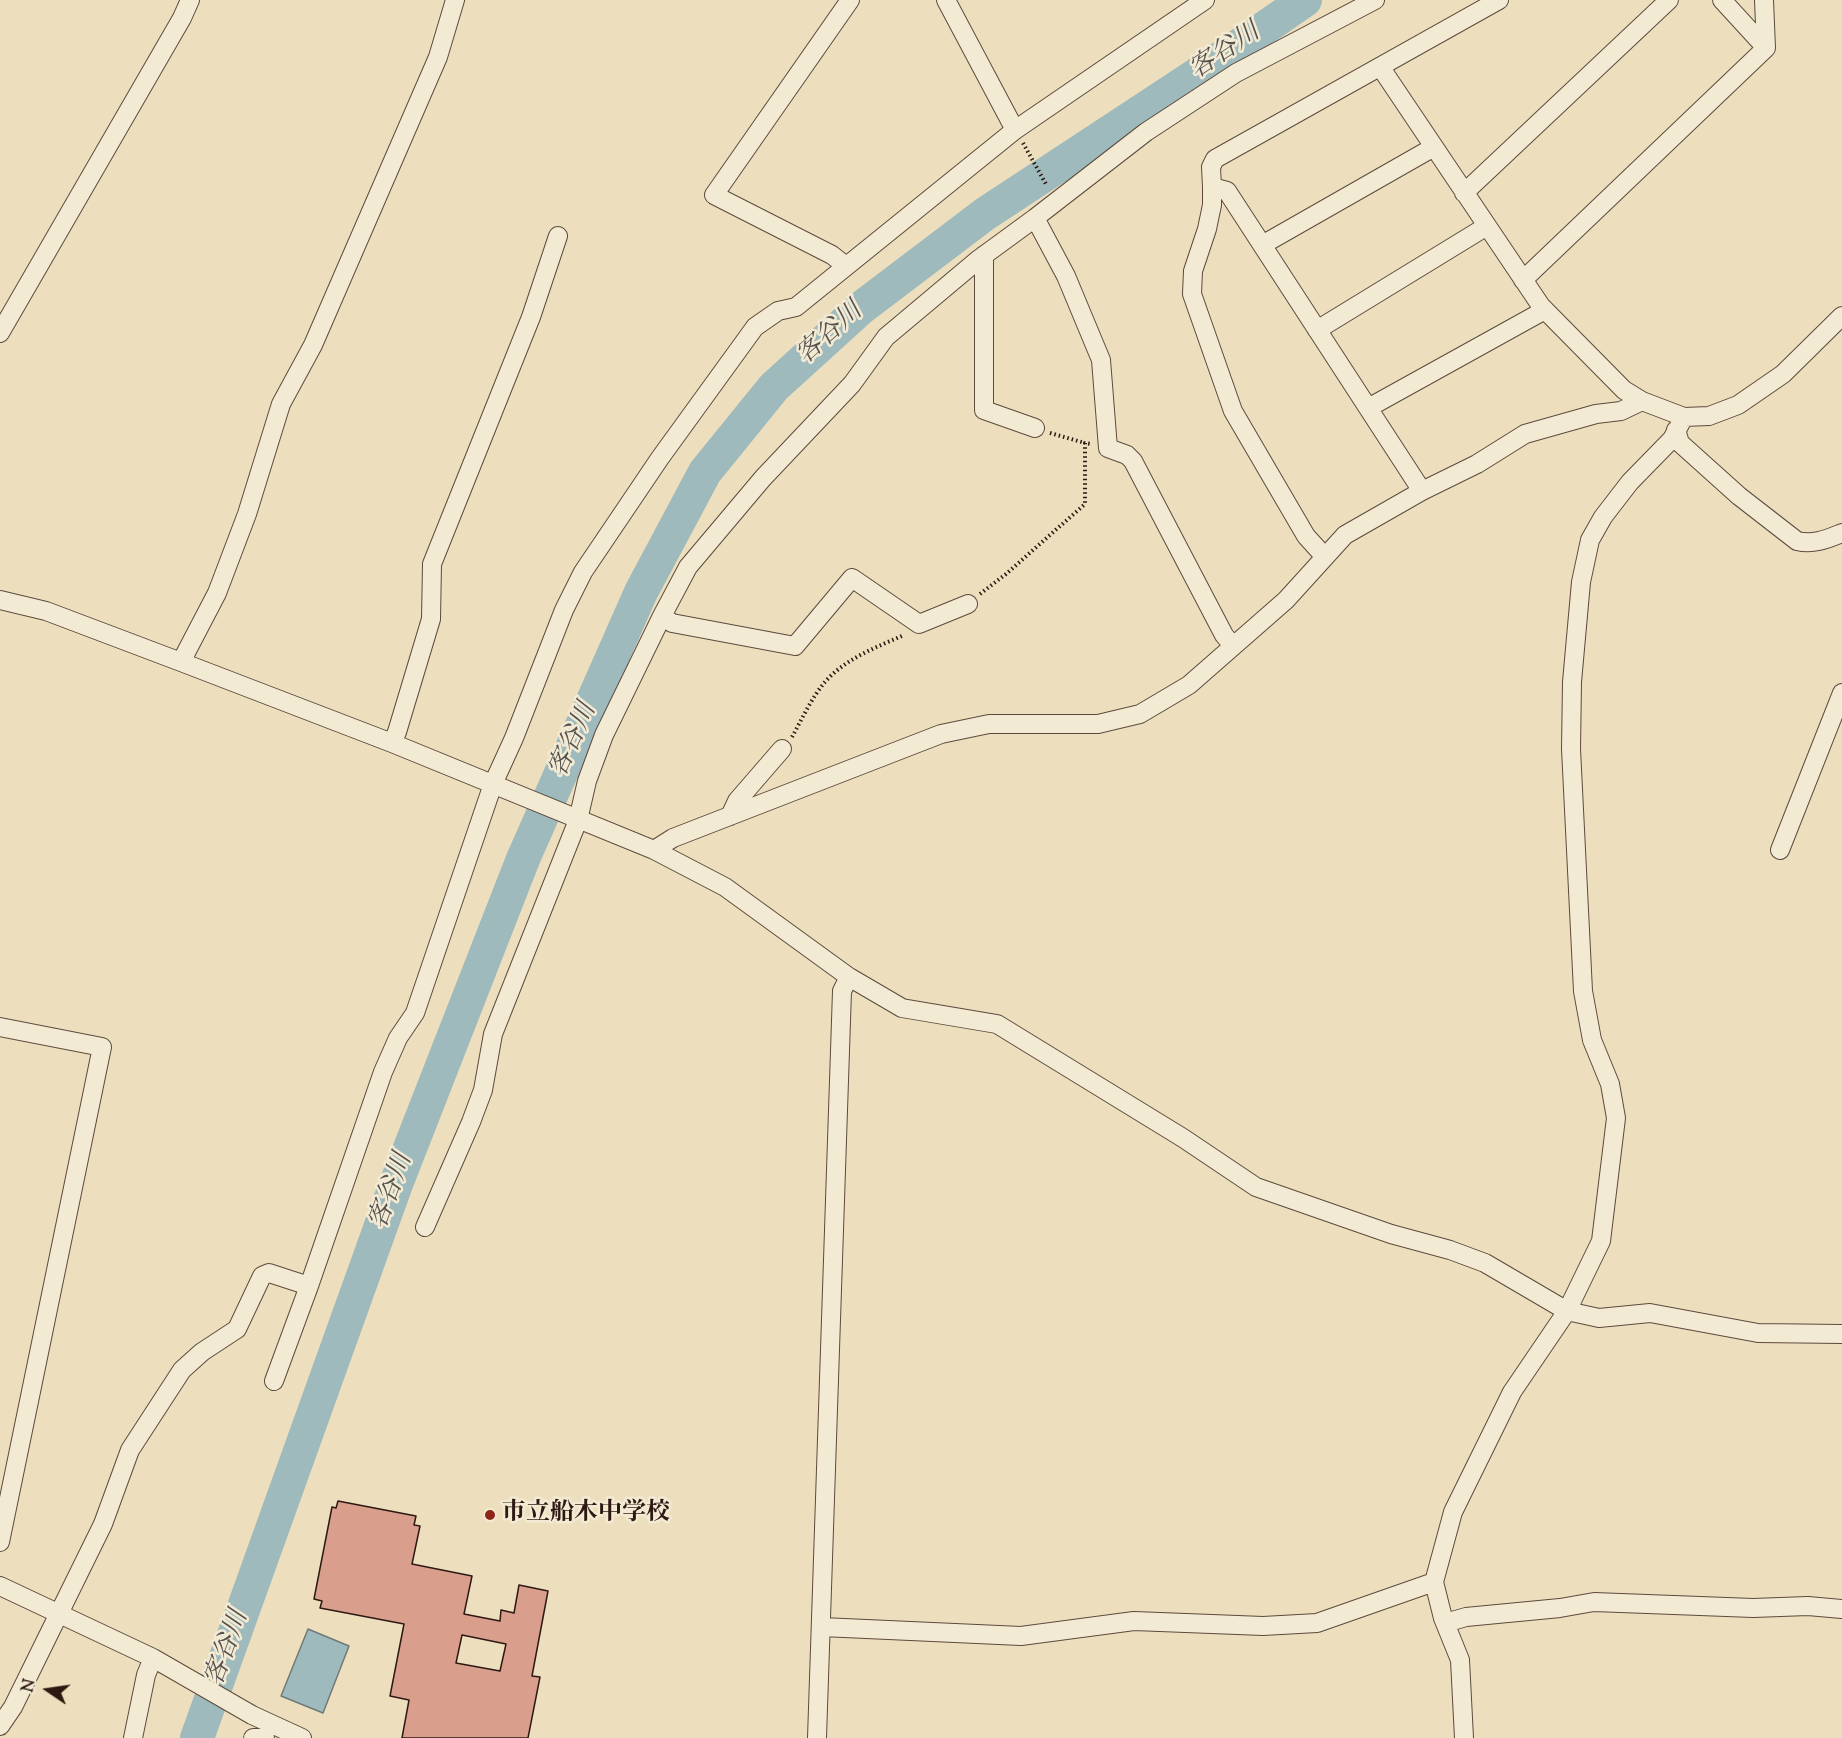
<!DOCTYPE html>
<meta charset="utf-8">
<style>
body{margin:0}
#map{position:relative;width:1842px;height:1738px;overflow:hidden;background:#eddfbd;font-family:"Sorts Mill Goudy",serif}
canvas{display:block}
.north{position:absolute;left:18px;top:1660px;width:60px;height:60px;-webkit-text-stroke:4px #f3ead4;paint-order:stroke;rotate:283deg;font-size:16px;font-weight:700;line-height:24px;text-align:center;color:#2d1912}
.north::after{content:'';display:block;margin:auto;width:21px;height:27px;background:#2d1912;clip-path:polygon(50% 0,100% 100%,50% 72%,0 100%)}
</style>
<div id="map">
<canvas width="1842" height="1738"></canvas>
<div class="north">N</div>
</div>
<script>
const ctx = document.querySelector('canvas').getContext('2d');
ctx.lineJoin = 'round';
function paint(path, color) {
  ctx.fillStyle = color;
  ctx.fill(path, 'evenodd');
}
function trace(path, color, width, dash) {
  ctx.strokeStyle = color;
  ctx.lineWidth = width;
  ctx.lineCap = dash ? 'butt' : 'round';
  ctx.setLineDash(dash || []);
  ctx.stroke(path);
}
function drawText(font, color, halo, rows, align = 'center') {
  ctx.font = font + ' "Sorts Mill Goudy","Noto Serif JP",serif';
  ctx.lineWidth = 5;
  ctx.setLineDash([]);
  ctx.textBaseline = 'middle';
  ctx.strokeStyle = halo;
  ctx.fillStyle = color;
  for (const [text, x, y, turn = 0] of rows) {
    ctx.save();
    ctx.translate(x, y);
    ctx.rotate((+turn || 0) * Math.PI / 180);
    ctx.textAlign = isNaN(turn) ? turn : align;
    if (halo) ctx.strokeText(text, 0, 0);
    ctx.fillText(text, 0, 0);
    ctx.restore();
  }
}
const water = new Path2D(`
 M 308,1629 L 349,1646 L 323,1713 L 281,1696 Z`);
const river = new Path2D(`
 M 197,1738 L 396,1184 L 523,859 L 641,592 L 705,472 L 774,387 L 861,308 L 985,214 L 1198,74 L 1305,0`);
const building = new Path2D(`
 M 338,1501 L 416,1516 L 414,1525 L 420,1526 L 412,1564 L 472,1576 L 464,1614 L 500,1621 L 501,1610 L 514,1613 L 519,1585 L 548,1591 L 532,1676 L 540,1677 L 528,1738 L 402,1738 L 409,1700 L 390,1696 L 404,1624 L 320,1608 L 322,1601 L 314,1599 L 332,1507 L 336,1508 ZM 462,1635 L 506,1644 L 500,1671 L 456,1663 Z`);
const path = new Path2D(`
 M 1023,143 L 1047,186
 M 1050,433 L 1085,443
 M 980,594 L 1006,574 L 1085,504 L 1085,443 L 1092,444
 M 792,737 C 802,719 812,697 825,682 C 846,658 877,647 904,635`);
const street = new Path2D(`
 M 946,0 L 1015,130
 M 1722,0 L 1766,48
 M 1381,68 L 1541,306 L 1624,390 L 1642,401 L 1684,417 L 1709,416 L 1738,405 L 1783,374 L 1842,316
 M 1212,187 L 1211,167 L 1215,159 L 1499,0
 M 1464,193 L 1669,0
 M 1035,218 L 1066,276 L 1101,360 L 1108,448 L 1127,455 L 1133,461 L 1224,635 L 1233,646
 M 1262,245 L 1434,147
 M 984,255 L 984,410 L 1035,428
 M 846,266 L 832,255 L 714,195 L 850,0
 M 1523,280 L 1766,48 L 1764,0
 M 1317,330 L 1487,226
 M 0,333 L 182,18 L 190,0
 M 1368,408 L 1545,310
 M 1676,430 L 1680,443 L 1739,496 L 1797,541 C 1814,545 1827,539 1842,533
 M 1325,557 L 1306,536 L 1233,411 L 1192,294 L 1193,271 L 1207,229 L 1212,205 L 1212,187 L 1227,191 L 1422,491
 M 0,600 L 46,611 L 181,662 L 392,743 L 654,850 L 725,887 L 849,977 L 902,1008 L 997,1024 L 1183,1138 L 1256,1187 L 1391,1234 L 1450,1250 L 1485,1263 L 1567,1311 L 1599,1318 L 1650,1313 L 1758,1333 L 1842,1334
 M 662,616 L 672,623 L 795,646 L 852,578 L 919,624 L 968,604
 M 181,662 L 217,593 L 247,514 L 281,404 L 313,345 L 438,57 L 455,0
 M 392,743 L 397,732 L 431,619 L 432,564 L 531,317 L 558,236
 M 730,816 L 737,801 L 782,749
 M 654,850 L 673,838 L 941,734 L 989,724 L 1098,724 L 1140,714 L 1189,685 L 1286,600 L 1345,535 L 1422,491 L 1477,464 L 1525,434 L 1596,414 L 1621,411 L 1642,401
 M 1780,850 L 1842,693
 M 0,1027 L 102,1047 L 0,1542
 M 425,1227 L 471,1122 L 483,1090 L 493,1034 L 578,820 L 587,781 L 604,735 L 662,616 L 688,567 L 763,478 L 852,384 L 886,337 L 979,259 L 1035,218 L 1146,132 L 1236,73 L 1375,0
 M 274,1381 L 309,1286 L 383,1072 L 398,1038 L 415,1013 L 493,784 L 514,738 L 564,610 L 583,572 L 660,458 L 755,327 L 778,311 L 796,307 L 1015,130 L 1205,0
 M 0,1586 L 153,1658 L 252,1715 L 302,1738
 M 1445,1623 L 1466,1617 L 1560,1608 L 1594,1602 L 1753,1608 L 1808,1606 L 1842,1609
 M 822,1627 L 1021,1636 L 1134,1621 L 1263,1626 L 1317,1623 L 1434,1582
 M 0,1726 L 13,1707 L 103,1524 L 130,1450 L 182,1370 L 202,1352 L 237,1329 L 262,1276 L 269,1273 L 309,1286
 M 133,1738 L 146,1675 L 153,1658
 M 253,1738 L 265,1738
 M 817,1738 L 842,991 L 849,977
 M 1464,1738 L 1460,1660 L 1443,1618 L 1434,1582 L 1453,1512 L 1512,1392 L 1567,1311 L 1601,1241 L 1616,1118 L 1610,1084 L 1592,1040 L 1583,991 L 1571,749 L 1572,682 L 1581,582 L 1590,540 L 1603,517 L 1630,482 L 1672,439 L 1684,417`);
const markers = [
 [490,1515,6,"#8f2418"]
];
const poiNames = [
 ["市立船木中学校",502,1515]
];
const waterNames = [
 ["客谷川",1226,53,-34],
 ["客谷川",831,335,-42],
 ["客谷川",575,741,-66],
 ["客谷川",393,1192,-70],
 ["客谷川",229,1649,-70]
];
paint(water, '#9ebabc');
trace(water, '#717a78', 1.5);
trace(river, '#9ebabc', 34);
paint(building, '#d99e8c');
trace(building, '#2d1912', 1.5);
trace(street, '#5d4a3d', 20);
trace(path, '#2d1912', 4, [1.5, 3]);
trace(street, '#f3ead4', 18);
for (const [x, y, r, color] of markers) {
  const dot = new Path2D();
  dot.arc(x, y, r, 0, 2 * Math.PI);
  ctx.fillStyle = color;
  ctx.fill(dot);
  trace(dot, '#f3ead4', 2);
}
drawText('bold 24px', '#2d1912', '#f3ead4', poiNames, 'left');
drawText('italic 26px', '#55514e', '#f3ead4', waterNames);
</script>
